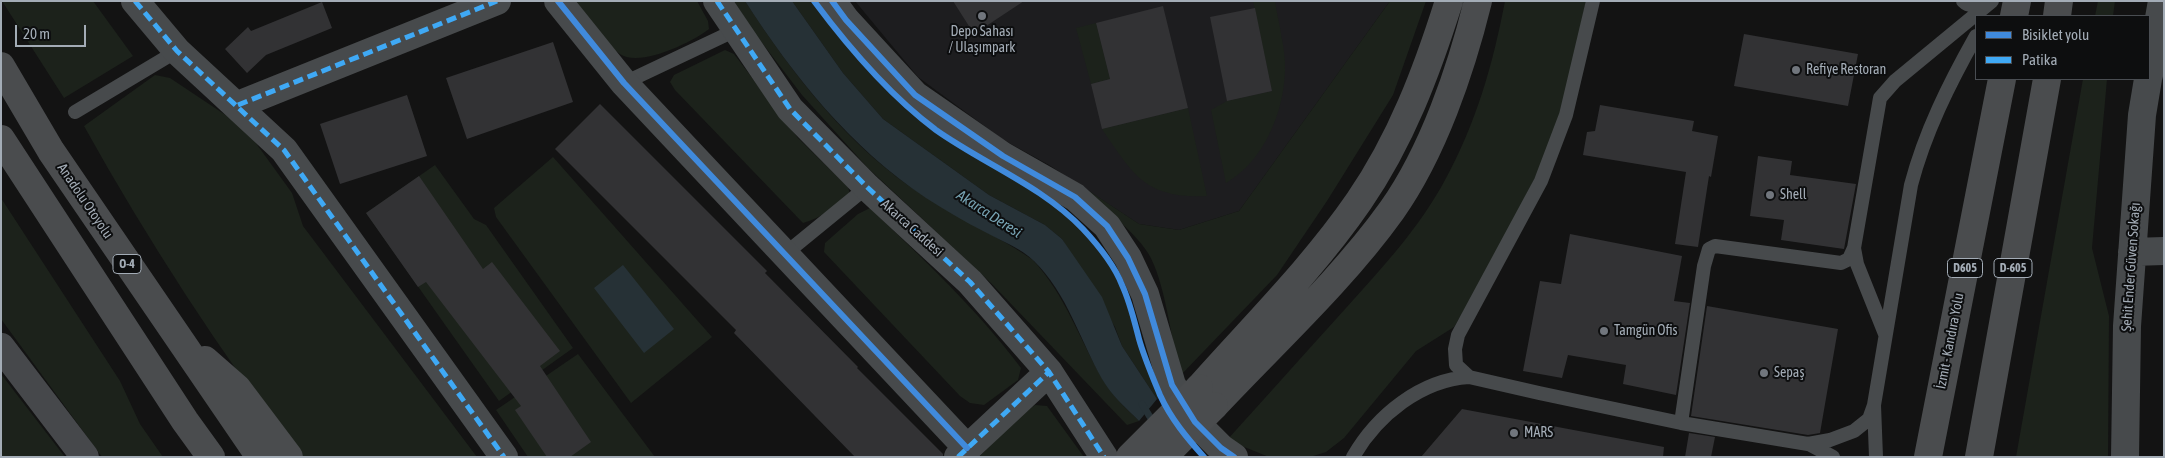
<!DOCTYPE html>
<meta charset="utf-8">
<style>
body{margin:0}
#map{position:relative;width:2165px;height:458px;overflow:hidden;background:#131313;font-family:"Asap Condensed",sans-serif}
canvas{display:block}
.frame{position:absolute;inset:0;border:2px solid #a3acb6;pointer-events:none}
.legend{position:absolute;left:1975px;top:15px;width:175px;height:65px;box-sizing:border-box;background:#0d0e0f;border:1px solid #494d52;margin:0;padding:6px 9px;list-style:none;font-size:15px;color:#a3acb6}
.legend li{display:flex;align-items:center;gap:10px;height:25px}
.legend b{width:25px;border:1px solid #494d52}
.scale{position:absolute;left:15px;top:25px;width:71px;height:22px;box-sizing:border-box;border:2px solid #a3acb6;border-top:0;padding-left:6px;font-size:15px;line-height:18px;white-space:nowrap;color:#a3acb6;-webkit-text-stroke:4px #0d0e0f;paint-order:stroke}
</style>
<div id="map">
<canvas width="2165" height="458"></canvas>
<div class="frame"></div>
<ul class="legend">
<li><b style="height:6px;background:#408adc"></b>Bisiklet yolu</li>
<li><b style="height:6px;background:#3fa9f5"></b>Patika</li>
</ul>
<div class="scale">20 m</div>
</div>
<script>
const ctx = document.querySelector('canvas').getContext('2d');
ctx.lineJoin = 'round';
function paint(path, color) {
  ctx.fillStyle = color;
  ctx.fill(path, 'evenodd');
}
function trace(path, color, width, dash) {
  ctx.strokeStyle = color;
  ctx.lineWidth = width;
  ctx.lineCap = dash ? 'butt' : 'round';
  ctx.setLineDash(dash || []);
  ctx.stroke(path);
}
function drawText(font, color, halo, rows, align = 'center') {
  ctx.font = font + ' "Asap Condensed",sans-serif';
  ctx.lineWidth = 4;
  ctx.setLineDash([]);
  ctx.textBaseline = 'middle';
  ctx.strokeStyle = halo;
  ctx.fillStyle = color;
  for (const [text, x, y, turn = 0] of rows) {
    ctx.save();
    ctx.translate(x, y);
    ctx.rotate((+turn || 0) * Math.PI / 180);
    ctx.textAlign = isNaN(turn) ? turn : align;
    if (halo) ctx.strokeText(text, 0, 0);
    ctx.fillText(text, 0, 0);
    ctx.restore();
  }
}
const built = new Path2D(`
 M 855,1 L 1390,1 L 1239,211 L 1179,230 L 1139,224 L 1049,165 L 1002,139 L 918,77 Z`);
const green = new Path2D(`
 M 2,1 L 93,1 L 133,56 L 64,98 Z
 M 576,1 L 697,1 L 708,21 L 709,29 C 693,42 639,68 620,54 C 607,45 585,15 576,1 Z
 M 734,1 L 745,1 C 793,75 849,148 924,196 C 959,219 998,236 1033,260 C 1065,295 1079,338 1102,378 C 1111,395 1126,408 1139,421 L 1127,425 L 991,283 L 867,167 L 802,95 L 753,31 Z
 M 792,1 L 814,1 L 842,38 L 896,95 L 936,129 L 1006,174 L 1044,195 L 1083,230 L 1110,262 L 1122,283 L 1134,316 L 1139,340 L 1161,396 L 1157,399 L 1122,346 L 1115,327 L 1062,239 L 1045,225 L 989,195 L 883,119 L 843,73 Z
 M 1253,1 L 1275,1 C 1278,22 1286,50 1285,70 C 1284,112 1264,161 1226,183 L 1211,110 L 1227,101 L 1272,91 Z
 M 1390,1 L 1426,1 L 1393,95 L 1327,201 L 1277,275 L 1180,376 C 1172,343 1165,280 1148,253 C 1133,229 1095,201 1074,181 L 1139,224 L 1179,230 L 1239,211 Z
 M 1505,1 L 1586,1 L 1563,107 L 1541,166 L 1483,279 L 1454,327 L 1416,351 L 1344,438 L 1326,452 L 1310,457 L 1269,457 L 1227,440 C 1267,396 1306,352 1346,308 C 1382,268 1420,227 1445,180 C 1476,124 1493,64 1505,1 Z
 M 2098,1 L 2115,1 L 2113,16 L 2095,16 Z
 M 1096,23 L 1110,79 L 1091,84 L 1076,28 Z
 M 725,50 L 734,54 L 798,138 L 848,187 L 850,194 C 835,206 822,218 803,223 L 675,90 L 670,82 L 674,75 Z
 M 155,75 L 170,78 L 245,128 L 292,193 L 303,226 L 477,457 L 300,457 C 220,352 148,241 84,126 Z
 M 2083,79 L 2107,79 L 2092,248 L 2109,316 L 2108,457 L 2016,457 Z
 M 1188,108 L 1207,196 C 1146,199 1133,175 1102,129 Z
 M 553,157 L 712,337 L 631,403 L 496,217 L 494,208 Z
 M 435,165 L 474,219 L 486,225 L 573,348 L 499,401 L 366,213 Z
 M 1,198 L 120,381 L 140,424 L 163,457 L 102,457 L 1,319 Z
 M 870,208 C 923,259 977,309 1021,368 L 1018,380 L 984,405 L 970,403 L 960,396 L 824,252 L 825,243 L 858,214 Z
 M 578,354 L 655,457 L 528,457 L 496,410 Z
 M 1,374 L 65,457 L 1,457 Z
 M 1035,405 L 1047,406 L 1084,457 L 979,457 L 1023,413 Z`);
const water = new Path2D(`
 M 745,1 L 792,1 L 843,73 L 883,119 L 989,195 L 1045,225 L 1062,239 L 1102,297 L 1122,346 L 1157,399 L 1139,421 C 1126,408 1111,395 1102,379 C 1080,340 1067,293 1034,261 C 1021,248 1001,241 985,232 C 965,222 945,210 926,198 C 850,147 794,77 745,1 Z
 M 623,265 L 674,329 L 644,353 L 594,288 Z`);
const stream = new Path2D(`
 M 1142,404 L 1155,425`);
const building = new Path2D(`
 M 953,1 L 1024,1 L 974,34 Z
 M 322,2 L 332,28 L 266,55 L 247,73 L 225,49 L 248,27 L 251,31 Z
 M 1163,6 L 1188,108 L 1102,129 L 1091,84 L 1110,79 L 1096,23 Z
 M 1255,8 L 1272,91 L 1227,101 L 1210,17 Z
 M 1744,34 L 1858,54 L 1848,106 L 1734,86 Z
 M 553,42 L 573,102 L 467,139 L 446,78 Z
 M 407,95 L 427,156 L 340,184 L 320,124 Z
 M 600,104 L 767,271 L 765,273 L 858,367 L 857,368 L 943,454 L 943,457 L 855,457 L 734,333 L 736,330 L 555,149 Z
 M 1600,105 L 1694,121 L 1692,131 L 1718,136 L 1711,177 L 1709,176 L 1698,247 L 1675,244 L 1686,172 L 1583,155 L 1587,132 L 1595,131 Z
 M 1758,156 L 1792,161 L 1790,175 L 1856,184 L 1844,249 L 1781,240 L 1784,220 L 1750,216 Z
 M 419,176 L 483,269 L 492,262 L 560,351 L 540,366 L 591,442 L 570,457 L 547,457 L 515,410 L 521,406 L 426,282 L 418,287 L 366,213 Z
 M 1570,234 L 1682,256 L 1674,301 L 1690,303 L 1676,395 L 1623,384 L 1626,365 L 1568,355 L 1562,378 L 1523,371 L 1540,281 L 1561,284 Z
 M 1707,306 L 1838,329 L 1820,433 L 1808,435 L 1691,416 Z
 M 1462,409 L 1664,447 L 1663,457 L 1421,457 Z
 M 1689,433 L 1715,437 L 1711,457 L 1685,457 Z`);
const lane = new Path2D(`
 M 1593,1 L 1566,115 L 1541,181 L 1458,335 L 1455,349 L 1456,365 L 1469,377 L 1539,393 L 1681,423 L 1808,444 L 1830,440 L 1854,431 L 1869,419 L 1874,405
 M 1963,1 C 1970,8 1978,5 1986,1
 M 624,83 L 736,30
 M 75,112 L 177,51
 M 785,254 L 867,187
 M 1885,334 L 1857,264 L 1854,248 L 1880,98 L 1895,81 L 1992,1
 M 1681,423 L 1704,266 L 1709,249 L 1715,246 L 1841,263 L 1849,259 L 1854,248
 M 1809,444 L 1833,457
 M 1353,457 C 1377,415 1421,380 1469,377
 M 1876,457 L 1874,405 L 1911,185 C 1925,132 1949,84 1976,36`);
const street = new Path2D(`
 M 135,1 L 177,51 L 284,150 L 504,457
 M 558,1 L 624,83 L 967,448
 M 717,1 L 790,109 L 867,187 L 970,282 L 1049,372 L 1104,457
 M 832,1 L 846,20 L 915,95 L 1003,156 L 1075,197 L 1107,226 L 1128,258 L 1145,294 L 1172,385 L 1195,422 L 1221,448 L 1234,457
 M 2149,75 L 2162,1
 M 238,105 L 497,1
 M 2132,252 L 2164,251
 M 958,457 L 1049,372
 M 2125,457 L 2127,326 L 2142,115 L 2148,79`);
const secondary = new Path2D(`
 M 1,347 L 85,457`);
const highway = new Path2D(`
 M 2014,16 L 2017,1
 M 2057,16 L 2059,1
 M 1,66 L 51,151 L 260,457
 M 1,139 L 185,421 L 211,457
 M 205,360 L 237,388 L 289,457
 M 1199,388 C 1253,327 1313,268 1359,201 C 1401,140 1427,71 1449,1
 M 1214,406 C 1273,343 1342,280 1392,210 C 1433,152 1461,70 1478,1
 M 1928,457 L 2002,79
 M 1979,457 L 2047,79`);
const highwayBridge = new Path2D(`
 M 1130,457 L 1199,388
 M 1163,457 L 1214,406`);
const quiet = new Path2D(`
 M 135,1 L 177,51 L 284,150 L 504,457
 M 717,1 L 790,109 L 867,187 L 970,282 L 1049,372 L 1104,457
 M 238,105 L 497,1
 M 958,457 L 1049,372`);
const cycleway = new Path2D(`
 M 558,1 L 624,83 L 967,448
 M 814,1 C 849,48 889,95 936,130 C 984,164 1042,186 1083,229 C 1098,245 1114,264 1122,285 C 1130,302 1134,320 1139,339 C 1144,357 1153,378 1160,395 C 1171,419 1187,438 1204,457
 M 832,1 L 846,20 L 915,95 L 1003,156 L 1075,197 L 1107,226 L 1128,258 L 1145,294 L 1172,385 L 1195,422 L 1221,448 L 1234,457`);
const markers = [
 [982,16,5,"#71767d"],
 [1796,70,5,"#71767d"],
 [1770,195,5,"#71767d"],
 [1604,331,5,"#71767d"],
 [1764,373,5,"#71767d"],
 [1514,433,5,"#71767d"]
];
const shields = [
 [127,264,28],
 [1965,268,35],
 [2013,268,38]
];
const shieldNames = [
 ["O-4",127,264],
 ["D605",1965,268],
 ["D-605",2013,268]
];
const poiNames = [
 ["Depo Sahası",982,32,"center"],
 ["/ Ulaşımpark",982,48,"center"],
 ["Refiye Restoran",1806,70],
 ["Shell",1780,195],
 ["Tamgün Ofis",1614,331],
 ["Sepaş",1774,373],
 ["MARS",1524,433]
];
const streetNames = [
 ["Anadolu Otoyolu",85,201,56],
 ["Akarca Caddesi",912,228,42],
 ["Şehit Ender Güven Sokağı",2131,267,-86],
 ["İzmit - Kandıra Yolu",1950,341,-79]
];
const waterNames = [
 ["Akarca Deresi",989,214,33]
];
paint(built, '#1d1d1f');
paint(green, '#1c221b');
paint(water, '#263136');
trace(stream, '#263136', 7);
paint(building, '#323234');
trace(lane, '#474a4c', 14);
trace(street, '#474a4c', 28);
trace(secondary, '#46484b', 28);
trace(highway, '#4a4c4e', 28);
trace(highwayBridge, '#4a4c4e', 28);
trace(quiet, '#3fa9f5', 5, [10, 5]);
trace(cycleway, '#408adc', 6);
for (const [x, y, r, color] of markers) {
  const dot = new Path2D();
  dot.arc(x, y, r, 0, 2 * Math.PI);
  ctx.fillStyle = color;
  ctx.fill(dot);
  trace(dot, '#0d0e0f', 2);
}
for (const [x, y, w] of shields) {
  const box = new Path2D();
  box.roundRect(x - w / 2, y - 9.5, w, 19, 4);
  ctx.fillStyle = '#0d0e0f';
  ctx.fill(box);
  trace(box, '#a3acb6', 1);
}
drawText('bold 12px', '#a3acb6', null, shieldNames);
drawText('14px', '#a3acb6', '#0d0e0f', poiNames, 'left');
drawText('14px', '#a3acb6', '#0d0e0f', streetNames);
drawText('italic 15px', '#77a3b3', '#0d0e0f', waterNames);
</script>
